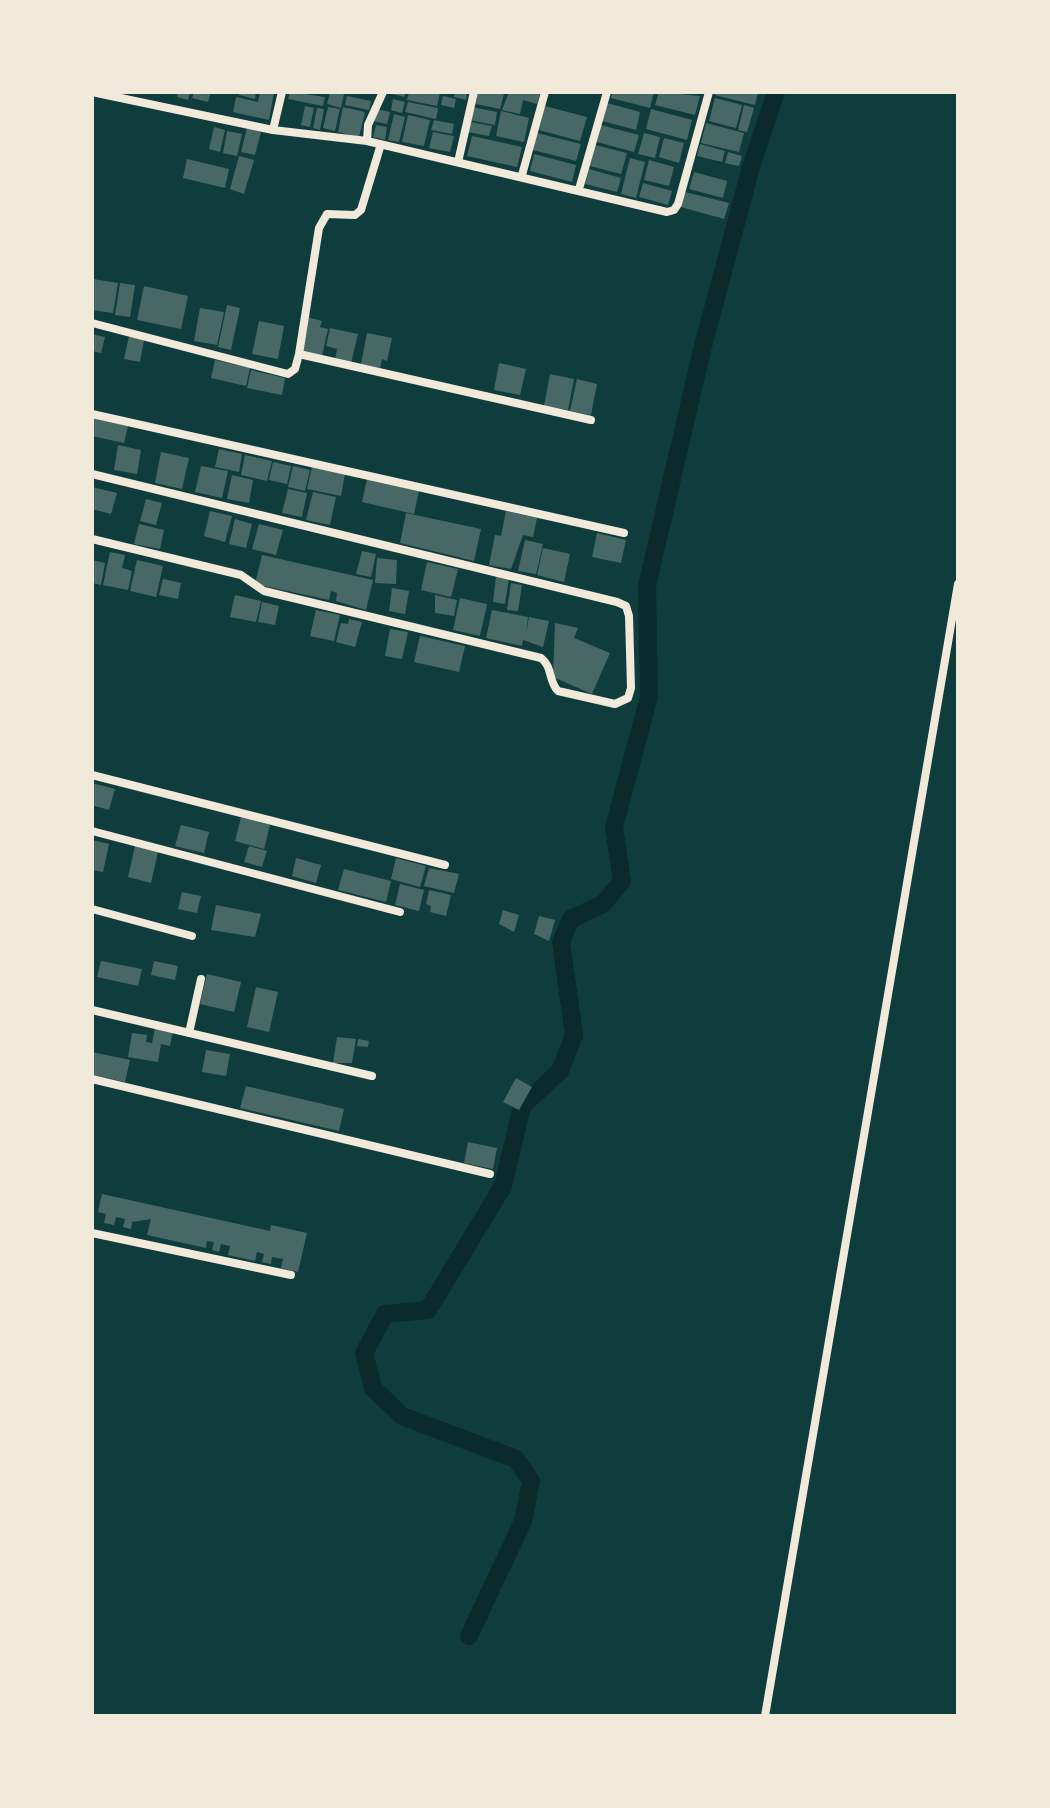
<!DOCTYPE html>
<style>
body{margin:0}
#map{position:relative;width:1050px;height:1808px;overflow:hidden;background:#0f3d3e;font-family:Mulish,sans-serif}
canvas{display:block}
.frame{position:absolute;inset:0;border:94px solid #f1e9da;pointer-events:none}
</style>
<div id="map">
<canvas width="1050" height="1808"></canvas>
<div class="frame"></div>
</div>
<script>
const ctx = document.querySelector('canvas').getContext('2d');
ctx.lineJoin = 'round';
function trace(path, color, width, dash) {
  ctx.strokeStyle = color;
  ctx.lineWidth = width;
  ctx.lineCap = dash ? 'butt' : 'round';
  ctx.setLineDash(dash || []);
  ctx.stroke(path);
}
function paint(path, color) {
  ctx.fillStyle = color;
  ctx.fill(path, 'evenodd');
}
const canal = new Path2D(`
 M 469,1636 L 523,1521 L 531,1481 L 516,1459 L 402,1416 L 373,1388 L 364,1353 L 385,1314 L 428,1310 L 503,1186 L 522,1106 L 560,1071 L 574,1035 L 561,942 L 571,919 L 603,904 L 622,881 L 614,827 L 649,697 L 647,586 L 702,350 L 751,167 L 776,92`);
const building = new Path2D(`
 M 178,92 L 190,92 L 188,100 L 177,97 Z
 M 194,92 L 211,92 L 208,102 L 192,98 Z
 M 240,92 L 256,92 L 255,99 L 239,95 Z
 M 260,92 L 274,92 L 269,120 L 233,112 L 236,97 L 258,102 Z
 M 290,92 L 325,97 L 323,106 L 288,99 Z
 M 330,92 L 344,94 L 341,108 L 327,104 Z
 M 385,92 L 406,92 L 404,97 Z
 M 409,92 L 440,93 L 437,106 L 407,100 Z
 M 455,92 L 467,92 L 466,100 L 454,97 Z
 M 478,92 L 504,94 L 500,109 L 476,104 Z
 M 509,92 L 536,92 L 540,93 L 537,104 L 523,100 L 520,114 L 502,110 Z
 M 613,92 L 654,92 L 650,108 L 611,98 Z
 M 659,92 L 700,96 L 695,115 L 655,105 Z
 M 716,92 L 758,92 L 755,105 L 715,95 Z
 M 347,96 L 371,101 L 369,110 L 345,105 Z
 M 443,96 L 456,99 L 454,108 L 441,105 Z
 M 715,98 L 742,105 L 736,128 L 709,121 Z
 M 393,99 L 405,102 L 402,113 L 391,110 Z
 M 408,102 L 438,108 L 436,119 L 405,112 Z
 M 607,103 L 640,112 L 636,130 L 602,121 Z
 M 744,105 L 754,108 L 747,132 L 738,130 Z
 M 305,106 L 314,108 L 310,127 L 301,125 Z
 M 545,106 L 587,117 L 580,141 L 539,130 Z
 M 328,107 L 340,109 L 335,131 L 323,128 Z
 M 343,107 L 365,112 L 359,137 L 338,132 Z
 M 472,107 L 497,112 L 495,125 L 469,120 Z
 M 317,108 L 324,109 L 320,130 L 313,128 Z
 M 376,109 L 390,112 L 387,124 L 373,121 Z
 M 651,109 L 692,120 L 687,140 L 646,129 Z
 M 501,111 L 529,118 L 524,142 L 496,136 Z
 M 394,114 L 405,117 L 399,142 L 388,140 Z
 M 408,115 L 430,120 L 424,146 L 402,142 Z
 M 434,120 L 454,124 L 452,134 L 431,130 Z
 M 471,122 L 492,126 L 489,136 L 468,132 Z
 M 706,123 L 744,133 L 739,152 L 701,143 Z
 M 376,125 L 387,127 L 385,140 L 373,137 Z
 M 601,125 L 639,135 L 634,152 L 597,142 Z
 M 214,127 L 225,130 L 220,152 L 209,149 Z
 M 247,128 L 261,132 L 255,155 L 241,152 Z
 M 227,131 L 242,134 L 237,156 L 223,153 Z
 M 433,132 L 454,136 L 450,152 L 429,148 Z
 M 537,133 L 581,144 L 576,161 L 533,150 Z
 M 644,133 L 660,137 L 655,158 L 638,154 Z
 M 472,136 L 522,147 L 517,167 L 467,156 Z
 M 664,138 L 684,143 L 679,163 L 659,157 Z
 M 700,144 L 725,151 L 722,162 L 697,156 Z
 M 595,145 L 627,153 L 621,174 L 590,166 Z
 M 728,152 L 742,156 L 739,166 L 725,163 Z
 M 534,154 L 576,165 L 572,182 L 530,171 Z
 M 239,156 L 254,160 L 244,194 L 230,189 Z
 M 630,158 L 645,162 L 636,198 L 621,194 Z
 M 187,159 L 229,169 L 225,188 L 183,178 Z
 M 649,160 L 674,167 L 669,186 L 644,180 Z
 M 589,169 L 621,178 L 617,192 L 585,184 Z
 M 694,172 L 727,181 L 723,198 L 689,189 Z
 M 643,183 L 672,191 L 668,205 L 639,197 Z
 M 685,192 L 729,203 L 724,219 L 681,207 Z
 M 93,279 L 118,283 L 113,313 L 92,310 Z
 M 120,283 L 135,285 L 130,317 L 115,315 Z
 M 144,286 L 188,296 L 181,329 L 137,320 Z
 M 227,305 L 240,308 L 231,350 L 218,347 Z
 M 200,308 L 224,312 L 217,345 L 194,341 Z
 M 307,317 L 322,321 L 320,327 L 328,329 L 322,356 L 300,351 Z
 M 259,321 L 284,326 L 278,359 L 252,354 Z
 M 330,328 L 358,334 L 351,363 L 335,360 L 337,349 L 326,346 Z
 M 367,333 L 392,338 L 387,361 L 382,359 L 380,368 L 361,364 Z
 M 92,334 L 105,337 L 101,353 L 92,351 Z
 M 129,336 L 144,340 L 140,362 L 124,359 Z
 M 215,360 L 250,368 L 246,386 L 211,378 Z
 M 499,363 L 526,369 L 520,395 L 494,390 Z
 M 251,370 L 285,378 L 282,395 L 247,388 Z
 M 550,374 L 574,379 L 568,410 L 544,406 Z
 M 577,379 L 597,384 L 591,415 L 570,411 Z
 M 92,418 L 128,426 L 124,443 L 92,436 Z
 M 118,445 L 141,450 L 137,474 L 114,470 Z
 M 219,449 L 242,454 L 239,472 L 215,467 Z
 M 161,452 L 189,458 L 182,489 L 155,483 Z
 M 245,455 L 272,461 L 267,481 L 241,475 Z
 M 273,462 L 291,466 L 287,484 L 269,480 Z
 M 201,466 L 228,471 L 222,498 L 195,492 Z
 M 293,466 L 310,470 L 305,491 L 288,487 Z
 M 312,467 L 345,474 L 341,496 L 307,489 Z
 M 232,475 L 253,480 L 249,503 L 227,499 Z
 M 367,479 L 419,491 L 414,514 L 362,502 Z
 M 92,487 L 117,493 L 111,514 L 92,509 Z
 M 288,489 L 307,493 L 302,517 L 282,513 Z
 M 313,492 L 336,497 L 330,525 L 306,520 Z
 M 146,499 L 162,503 L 156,525 L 140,521 Z
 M 210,511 L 232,516 L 225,542 L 204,536 Z
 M 506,511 L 537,518 L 533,537 L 523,535 L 511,569 L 489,565 L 495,535 L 501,536 Z
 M 406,513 L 481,529 L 474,561 L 400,543 Z
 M 235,519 L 252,524 L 246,548 L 229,544 Z
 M 139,524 L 164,530 L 160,549 L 134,544 Z
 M 259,524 L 283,530 L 276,555 L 252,549 Z
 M 597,533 L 626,540 L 621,563 L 592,557 Z
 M 525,540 L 543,544 L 536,574 L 518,571 Z
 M 543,548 L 570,554 L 564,582 L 537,575 Z
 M 362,551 L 376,554 L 371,577 L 356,574 Z
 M 110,552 L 125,555 L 122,568 L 132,571 L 128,590 L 103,585 Z
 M 262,555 L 373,580 L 366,610 L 336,601 L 337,593 L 331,591 L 329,600 L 255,584 Z
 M 377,558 L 397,560 L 396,584 L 375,583 Z
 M 92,560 L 105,563 L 101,585 L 92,583 Z
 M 137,560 L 163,566 L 156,597 L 130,591 Z
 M 427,562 L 458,569 L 451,597 L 421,590 Z
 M 496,576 L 509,578 L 505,604 L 493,602 Z
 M 163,579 L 181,583 L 178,599 L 159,595 Z
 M 511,583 L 522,585 L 518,611 L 507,610 Z
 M 392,588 L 409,591 L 405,614 L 389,611 Z
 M 235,595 L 261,601 L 256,622 L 230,617 Z
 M 435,595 L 457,600 L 454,616 L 435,613 Z
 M 460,598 L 487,604 L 480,636 L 453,630 Z
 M 262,602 L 279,606 L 275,625 L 258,622 Z
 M 316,610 L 340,615 L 334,641 L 310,636 Z
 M 492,610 L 528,617 L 526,633 L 529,617 L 549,621 L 543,647 L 523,640 L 522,646 L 486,638 Z
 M 349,619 L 362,622 L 355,647 L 336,642 L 341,623 L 348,624 Z
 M 555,623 L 578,628 L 574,638 L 610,653 L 592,694 L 553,677 Z
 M 390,629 L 408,632 L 402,659 L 385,656 Z
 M 420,636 L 465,646 L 459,672 L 414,662 Z
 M 92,783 L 115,789 L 109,810 L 92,805 Z
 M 241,817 L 270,825 L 264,849 L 235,841 Z
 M 181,825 L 209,832 L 204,853 L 175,846 Z
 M 92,840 L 109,844 L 103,872 L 92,870 Z
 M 135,846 L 158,852 L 151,883 L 128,877 Z
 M 249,846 L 267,851 L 262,867 L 244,862 Z
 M 296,858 L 321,865 L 316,883 L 292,876 Z
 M 396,858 L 426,866 L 420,887 L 391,879 Z
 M 429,868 L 459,874 L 454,893 L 424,886 Z
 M 344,869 L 391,881 L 386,902 L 338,890 Z
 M 400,884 L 424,890 L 419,911 L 395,905 Z
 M 429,890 L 451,895 L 446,916 L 430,912 L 431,906 L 426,904 Z
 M 182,892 L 201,896 L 197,913 L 178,909 Z
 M 216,905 L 261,914 L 255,937 L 211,930 Z
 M 503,910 L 519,915 L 514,932 L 499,924 Z
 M 539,916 L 555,920 L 549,941 L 534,934 Z
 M 101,961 L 142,969 L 138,986 L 97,977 Z
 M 154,961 L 178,966 L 175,980 L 151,975 Z
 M 207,974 L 241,982 L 234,1012 L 200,1004 Z
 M 256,987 L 278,992 L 269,1032 L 247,1027 Z
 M 155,1028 L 173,1031 L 170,1046 L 161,1044 L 158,1062 L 128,1057 L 132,1033 L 147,1035 L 146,1042 L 152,1043 Z
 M 337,1037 L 356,1039 L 352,1063 L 333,1063 Z
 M 358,1039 L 369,1041 L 368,1047 L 357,1046 Z
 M 206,1050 L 230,1054 L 226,1076 L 202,1072 Z
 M 92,1052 L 130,1060 L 125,1082 L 94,1075 Z
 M 516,1078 L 532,1087 L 519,1110 L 503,1102 Z
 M 246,1086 L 344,1109 L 339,1131 L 240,1108 Z
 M 468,1142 L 497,1148 L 493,1169 L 464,1163 Z
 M 102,1194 L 270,1231 L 271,1225 L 307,1233 L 298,1272 L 281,1268 L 283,1259 L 272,1257 L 271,1264 L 262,1262 L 264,1254 L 257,1252 L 255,1261 L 228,1255 L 230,1246 L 221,1244 L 219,1252 L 212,1250 L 214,1242 L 207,1241 L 206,1248 L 147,1235 L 151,1219 L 132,1222 L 131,1229 L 123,1227 L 125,1219 L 116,1217 L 114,1225 L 104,1223 L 106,1214 L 98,1212 Z`);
const minor = new Path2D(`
 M 92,92 L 273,130 L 367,141 L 667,212 L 674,210 L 678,204 L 709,92
 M 273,130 L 282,92
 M 367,141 L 368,125 L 383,92
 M 458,162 L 474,92
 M 522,175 L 545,92
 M 579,189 L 607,92
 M 92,323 L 288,374 L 295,369 L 299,354 L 319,228 L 327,214 L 355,215 L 361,210 L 381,144
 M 299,354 L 591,420
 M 92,414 L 624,533
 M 92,474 L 617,602 L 626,606 L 629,616 L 631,688 L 628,698 L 615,704 L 558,691 C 548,681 553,667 541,658 L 264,591 L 241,575 L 92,539
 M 92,775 L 445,865
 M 92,831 L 400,912
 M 92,909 L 192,936
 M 92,1010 L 372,1076
 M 189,1033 L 201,979
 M 92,1079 L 490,1174
 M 92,1233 L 291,1275
 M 765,1716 L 958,584`);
trace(canal, '#0a2a2b', 18);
paint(building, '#486865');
trace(minor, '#f1e9da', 8);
</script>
